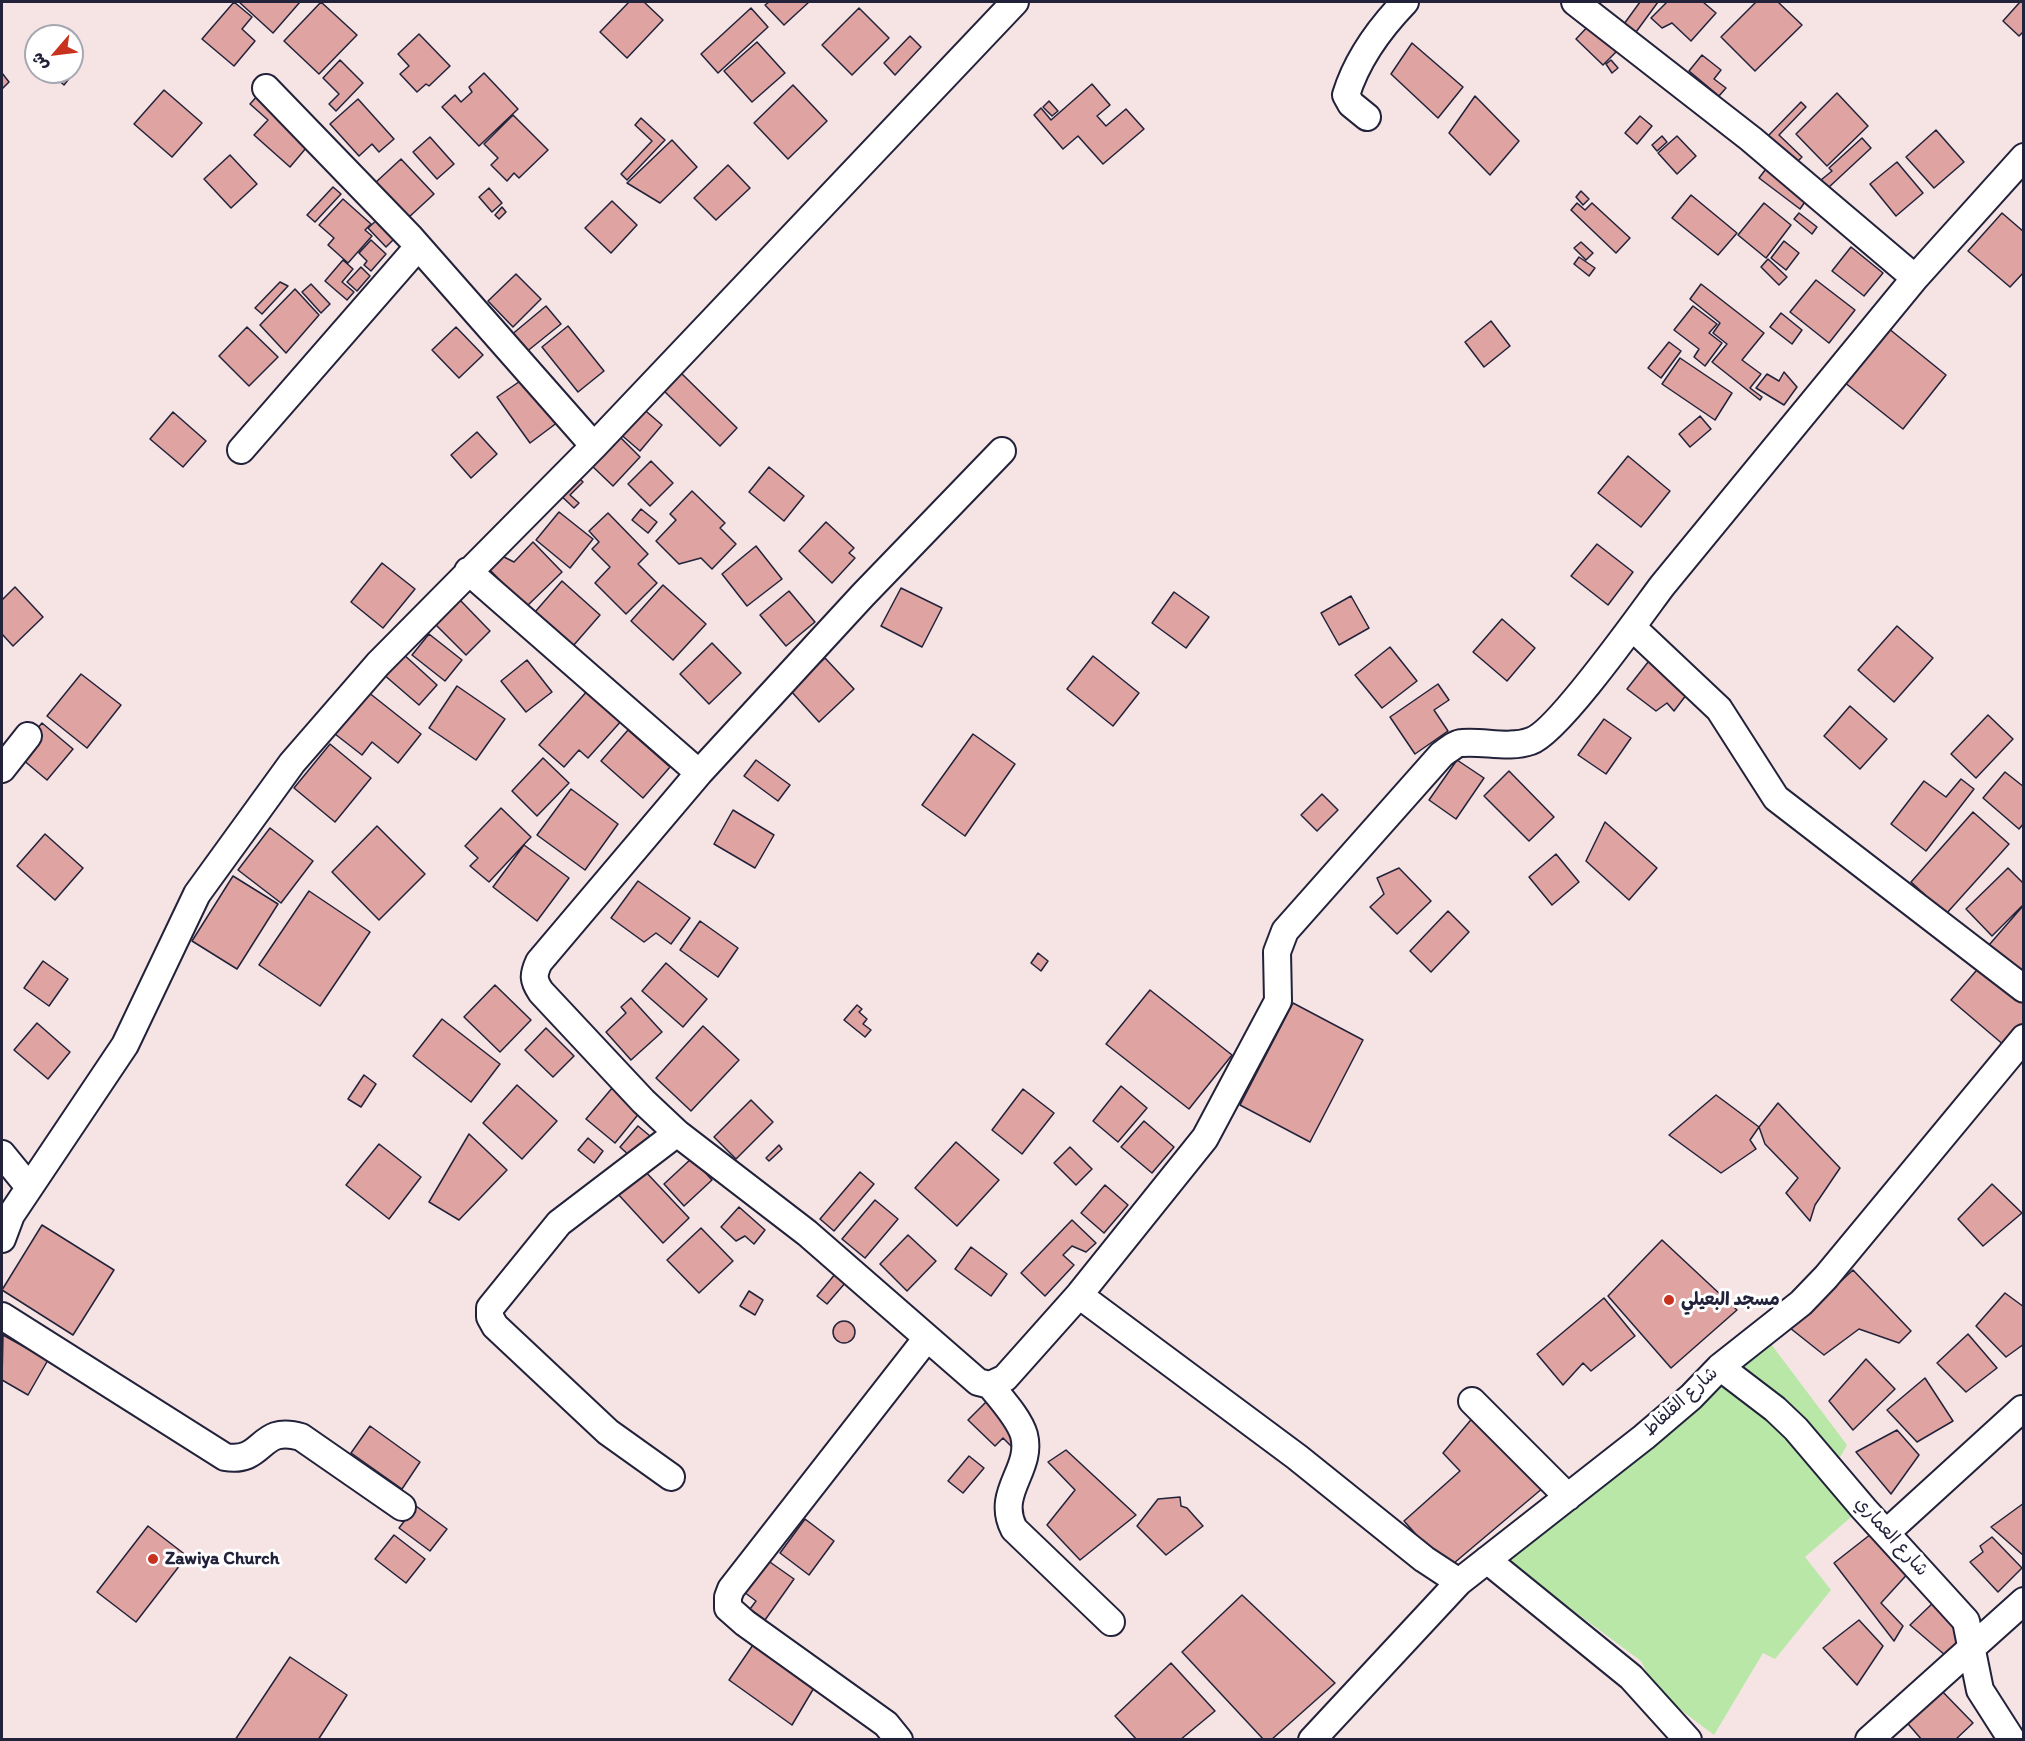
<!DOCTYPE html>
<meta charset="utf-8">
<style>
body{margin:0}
#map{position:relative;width:2025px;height:1741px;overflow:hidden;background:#f5e4e3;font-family:Itim,"Playpen Sans Arabic",sans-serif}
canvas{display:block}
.frame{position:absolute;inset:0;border:3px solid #22223b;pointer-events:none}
.north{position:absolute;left:24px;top:24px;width:60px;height:60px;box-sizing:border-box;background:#fff;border:2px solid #a7a7b1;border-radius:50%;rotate:242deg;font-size:16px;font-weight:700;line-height:24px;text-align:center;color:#22223b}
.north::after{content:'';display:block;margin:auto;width:21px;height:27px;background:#c8321e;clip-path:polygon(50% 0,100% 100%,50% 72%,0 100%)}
</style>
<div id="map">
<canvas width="2025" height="1741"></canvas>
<div class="frame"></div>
<div class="north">ش</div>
</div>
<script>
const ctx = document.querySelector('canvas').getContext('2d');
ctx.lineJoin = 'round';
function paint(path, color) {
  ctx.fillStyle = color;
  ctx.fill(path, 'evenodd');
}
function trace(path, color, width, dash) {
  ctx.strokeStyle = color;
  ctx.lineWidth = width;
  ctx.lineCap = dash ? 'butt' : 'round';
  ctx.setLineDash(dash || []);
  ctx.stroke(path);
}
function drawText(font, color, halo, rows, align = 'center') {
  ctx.font = font + ' Itim,"Playpen Sans Arabic",sans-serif';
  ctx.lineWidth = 6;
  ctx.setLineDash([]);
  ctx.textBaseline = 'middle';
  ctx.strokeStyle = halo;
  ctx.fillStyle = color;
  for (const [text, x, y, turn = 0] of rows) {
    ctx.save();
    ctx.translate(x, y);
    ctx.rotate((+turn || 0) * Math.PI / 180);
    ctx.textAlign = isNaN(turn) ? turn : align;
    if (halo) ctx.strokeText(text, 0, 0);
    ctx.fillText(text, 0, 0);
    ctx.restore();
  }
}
const green = new Path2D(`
 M 1771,1344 L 1847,1445 L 1827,1480 L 1858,1511 L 1805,1557 L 1831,1590 L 1775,1659 L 1763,1653 L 1714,1735 L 1656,1691 L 1641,1661 L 1504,1559 Z`);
const building = new Path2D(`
 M 234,2 L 252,17 L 242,29 L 255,41 L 234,66 L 202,39 Z
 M 239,2 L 300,2 L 273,33 Z
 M 321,2 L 357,35 L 319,74 L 284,41 Z
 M 629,2 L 644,2 L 663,20 L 627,58 L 600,32 Z
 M 769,2 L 809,2 L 784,25 L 765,5 Z
 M 1640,2 L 1658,2 L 1636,32 L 1624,24 Z
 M 1667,2 L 1703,2 L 1716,13 L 1691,41 L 1672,23 L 1662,28 L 1651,18 Z
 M 1756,2 L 1778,2 L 1802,25 L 1755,71 L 1721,37 Z
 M 2020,2 L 2024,2 L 2024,31 L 2019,36 L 2003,21 Z
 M 751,8 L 768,27 L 718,73 L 701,54 Z
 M 859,8 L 889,38 L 852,75 L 822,45 Z
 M 1593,21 L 1620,48 L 1603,65 L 1576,39 Z
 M 419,34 L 450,66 L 429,86 L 426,84 L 417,92 L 400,74 L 409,66 L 398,54 Z
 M 910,36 L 921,47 L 895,75 L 884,63 Z
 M 757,42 L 785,73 L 752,102 L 724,71 Z
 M 1412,43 L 1463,87 L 1438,118 L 1391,74 Z
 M 1702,55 L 1721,70 L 1714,79 L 1726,88 L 1719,96 L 1689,71 Z
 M 340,60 L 363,83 L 336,111 L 329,104 L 339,94 L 323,78 Z
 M 1611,60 L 1618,68 L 1612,73 L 1606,64 Z
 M 72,69 L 75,71 L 64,85 L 49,72 L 72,72 Z
 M 2,73 L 9,82 L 2,89 Z
 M 484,73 L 518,109 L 479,146 L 442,107 L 455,95 L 461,102 L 472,92 L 469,87 Z
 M 1092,84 L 1110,105 L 1097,116 L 1106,126 L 1126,109 L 1144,129 L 1103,164 L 1078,136 L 1063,149 L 1034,115 L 1041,108 L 1051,120 Z
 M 793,85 L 827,121 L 788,159 L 754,123 Z
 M 164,90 L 202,123 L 172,157 L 134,124 Z
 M 1837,93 L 1868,126 L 1827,166 L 1796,134 Z
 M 259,94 L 312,141 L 290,167 L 254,135 L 268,120 L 250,104 Z
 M 1475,96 L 1519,141 L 1490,175 L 1449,133 Z
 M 358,99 L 394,139 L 379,152 L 372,144 L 359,156 L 330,124 Z
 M 1049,101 L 1058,111 L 1052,116 L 1043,107 Z
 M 1801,102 L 1806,107 L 1779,135 L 1802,157 L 1795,164 L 1767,137 Z
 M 513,115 L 548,150 L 519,178 L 514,173 L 507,181 L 491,165 L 498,158 L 484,144 Z
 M 1640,116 L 1652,126 L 1637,144 L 1625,133 Z
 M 641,118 L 665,140 L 627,180 L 621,174 L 652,141 L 635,125 Z
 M 1936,130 L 1964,162 L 1934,188 L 1906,157 Z
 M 1662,136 L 1667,142 L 1657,151 L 1652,145 Z
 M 1677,136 L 1696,156 L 1677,174 L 1658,153 Z
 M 430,137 L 454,164 L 437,179 L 413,152 Z
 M 1862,138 L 1871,148 L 1828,188 L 1821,180 L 1832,171 L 1829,168 Z
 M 672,140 L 697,167 L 660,203 L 627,183 Z
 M 230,155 L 257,184 L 231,208 L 204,179 Z
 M 401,159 L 434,194 L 408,218 L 375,183 Z
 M 1897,162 L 1923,193 L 1896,216 L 1870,184 Z
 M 728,165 L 750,188 L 716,220 L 694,198 Z
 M 1769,165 L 1809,196 L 1800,209 L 1759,178 Z
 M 333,187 L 341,194 L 315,222 L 307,215 Z
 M 489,188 L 502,203 L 492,212 L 479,197 Z
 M 1581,191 L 1589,199 L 1583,205 L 1576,197 Z
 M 1691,195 L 1737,233 L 1718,255 L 1672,218 Z
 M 343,199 L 371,224 L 365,230 L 372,236 L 348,263 L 328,245 L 334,238 L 319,225 Z
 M 612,201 L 637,225 L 611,253 L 585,228 Z
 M 1577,203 L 1585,210 L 1592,203 L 1630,238 L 1616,253 L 1571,210 Z
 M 1764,203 L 1791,225 L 1766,258 L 1738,235 Z
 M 502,207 L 506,212 L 499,219 L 495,215 Z
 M 1799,213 L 1817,227 L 1812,234 L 1794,219 Z
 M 2002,213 L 2024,232 L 2024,272 L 2010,287 L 1968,251 Z
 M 378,219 L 395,238 L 386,247 L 368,228 Z
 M 371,240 L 386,254 L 371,271 L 364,265 L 367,261 L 359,253 Z
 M 1784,241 L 1799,253 L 1786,270 L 1771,258 Z
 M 1581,242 L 1593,253 L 1586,260 L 1574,248 Z
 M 1851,247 L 1883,273 L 1864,296 L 1832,271 Z
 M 1579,257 L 1595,268 L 1589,276 L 1574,264 Z
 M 1768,259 L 1787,277 L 1779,285 L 1761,267 Z
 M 343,260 L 353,269 L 342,282 L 354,292 L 347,300 L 325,281 Z
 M 361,267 L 370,276 L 357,291 L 347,282 Z
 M 516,274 L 541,299 L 513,327 L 488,301 Z
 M 1816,280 L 1855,310 L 1829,343 L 1790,312 Z
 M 280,282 L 288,286 L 262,314 L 255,308 Z
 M 311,284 L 330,304 L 321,313 L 302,292 Z
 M 1701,284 L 1764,333 L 1742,360 L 1761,374 L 1750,388 L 1762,397 L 1760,400 L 1712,362 L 1727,344 L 1713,333 L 1720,323 L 1690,299 Z
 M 295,289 L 319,315 L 286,353 L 260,325 Z
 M 546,306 L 561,324 L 525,353 L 510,336 Z
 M 1693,306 L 1717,324 L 1709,333 L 1722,343 L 1705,366 L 1694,357 L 1699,349 L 1674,330 Z
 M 1781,313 L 1802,330 L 1792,344 L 1770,327 Z
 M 1491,321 L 1510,346 L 1484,367 L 1465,342 Z
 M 1883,324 L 1946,375 L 1903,429 L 1839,378 Z
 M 568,326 L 604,371 L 578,392 L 542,347 Z
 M 247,327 L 278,357 L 249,386 L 219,356 Z
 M 456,327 L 483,355 L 459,378 L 432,350 Z
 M 1669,342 L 1681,351 L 1661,378 L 1648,368 Z
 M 1680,358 L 1732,393 L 1715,420 L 1662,384 Z
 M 679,371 L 737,428 L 720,446 L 662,389 Z
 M 1784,372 L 1797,387 L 1784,405 L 1756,388 L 1767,374 L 1779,381 Z
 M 526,377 L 558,422 L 530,443 L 497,397 Z
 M 640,406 L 662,425 L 640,451 L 618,432 Z
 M 173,412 L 206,441 L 183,467 L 150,439 Z
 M 1700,416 L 1711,429 L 1690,447 L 1679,434 Z
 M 477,432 L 497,454 L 471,478 L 451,455 Z
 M 619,436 L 640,457 L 613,486 L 591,465 Z
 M 1628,456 L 1670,491 L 1641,527 L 1598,493 Z
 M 651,461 L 673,483 L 650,506 L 628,484 Z
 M 769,467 L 804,496 L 784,521 L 749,492 Z
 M 575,474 L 583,482 L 570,495 L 579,503 L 574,508 L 557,492 Z
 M 692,491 L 725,523 L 720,528 L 736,544 L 712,569 L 701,558 L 679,564 L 656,541 L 676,520 L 670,514 Z
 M 641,509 L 657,522 L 648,533 L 632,520 Z
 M 559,512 L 593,539 L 570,568 L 536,540 Z
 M 608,513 L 648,554 L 638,564 L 657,583 L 626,614 L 595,583 L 610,567 L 592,549 L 599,542 L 589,531 Z
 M 826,522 L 854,548 L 849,553 L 855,558 L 832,583 L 799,551 Z
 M 533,542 L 562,572 L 526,607 L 489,569 L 502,556 L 514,562 Z
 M 1597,544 L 1633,572 L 1608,605 L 1571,576 Z
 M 756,546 L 782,579 L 747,606 L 722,574 Z
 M 382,563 L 415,589 L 383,628 L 351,602 Z
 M 562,581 L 600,615 L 573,646 L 535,612 Z
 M 663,585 L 706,624 L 673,660 L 631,621 Z
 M 15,587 L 43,617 L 13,646 L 2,634 L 2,600 Z
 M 901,588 L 942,608 L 922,647 L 881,626 Z
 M 789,591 L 815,622 L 786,646 L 760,615 Z
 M 1174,592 L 1209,617 L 1186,648 L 1152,623 Z
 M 1351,596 L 1369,628 L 1339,645 L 1321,613 Z
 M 460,600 L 490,631 L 466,655 L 436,625 Z
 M 1502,619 L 1535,648 L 1507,681 L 1473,652 Z
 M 1897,626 L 1933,658 L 1894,702 L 1858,670 Z
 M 429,634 L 462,660 L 445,681 L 412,655 Z
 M 712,643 L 741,673 L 709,704 L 680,674 Z
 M 1390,647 L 1417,681 L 1382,708 L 1355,675 Z
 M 402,653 L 437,685 L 419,705 L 383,674 Z
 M 1093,656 L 1139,693 L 1113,726 L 1067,689 Z
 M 1652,657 L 1690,690 L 1674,711 L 1667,703 L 1656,711 L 1627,689 Z
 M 825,658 L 854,689 L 819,722 L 790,690 Z
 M 527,660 L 552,692 L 526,712 L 501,681 Z
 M 81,674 L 121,705 L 87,748 L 47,716 Z
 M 1438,684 L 1449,700 L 1434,710 L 1448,731 L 1415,754 L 1390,717 Z
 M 457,686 L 505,719 L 476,760 L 429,728 Z
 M 589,689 L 623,719 L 588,758 L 579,750 L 564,767 L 539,745 Z
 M 368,692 L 421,734 L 398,763 L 372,742 L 362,755 L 335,734 Z
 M 1850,706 L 1887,739 L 1860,769 L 1824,736 Z
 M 1988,715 L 2013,739 L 1976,778 L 1951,754 Z
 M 1604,719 L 1631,738 L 1606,774 L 1578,755 Z
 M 42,723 L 73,749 L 47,780 L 16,754 Z
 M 628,730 L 670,767 L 643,798 L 601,761 Z
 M 973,734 L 1015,764 L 965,836 L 922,805 Z
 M 330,744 L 371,778 L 335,822 L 294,788 Z
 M 543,758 L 569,783 L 537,816 L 512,791 Z
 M 756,760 L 790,785 L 778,801 L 744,776 Z
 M 1457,760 L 1484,778 L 1456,819 L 1429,800 Z
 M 1509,771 L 1554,817 L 1529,841 L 1484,796 Z
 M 2005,772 L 2024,787 L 2024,823 L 2019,829 L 1983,798 Z
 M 1961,779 L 1974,789 L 1926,851 L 1891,824 L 1924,781 L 1946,797 Z
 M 571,789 L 618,824 L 585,870 L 537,835 Z
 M 1322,794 L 1338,810 L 1317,831 L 1301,815 Z
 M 501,808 L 531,837 L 489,882 L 470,866 L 478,858 L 465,846 Z
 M 733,810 L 774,835 L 755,868 L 714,844 Z
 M 1973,812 L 2009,844 L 1946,914 L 1911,882 Z
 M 1605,822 L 1657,868 L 1629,900 L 1586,861 Z
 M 377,826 L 425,874 L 379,920 L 332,872 Z
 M 270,828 L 313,861 L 281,903 L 238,870 Z
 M 45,834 L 83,868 L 55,900 L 17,866 Z
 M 524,845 L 569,878 L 537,921 L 493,887 Z
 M 1556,854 L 1579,882 L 1552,905 L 1529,877 Z
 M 1399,868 L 1431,901 L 1397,934 L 1370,907 L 1384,894 L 1377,878 Z
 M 2008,868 L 2024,884 L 2024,904 L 1992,936 L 1966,909 Z
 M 233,876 L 278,904 L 237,969 L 192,941 Z
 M 638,881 L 690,918 L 671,944 L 656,933 L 644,942 L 611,918 Z
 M 309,891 L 370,932 L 320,1006 L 259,965 Z
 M 2022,907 L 2024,908 L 2024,975 L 1989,945 Z
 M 1448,911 L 1469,932 L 1431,972 L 1410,951 Z
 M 700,921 L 738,948 L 718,977 L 680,950 Z
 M 1038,953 L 1048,961 L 1041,971 L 1031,963 Z
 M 43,961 L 68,979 L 49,1006 L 24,988 Z
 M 666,963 L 707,999 L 683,1027 L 642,991 Z
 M 1982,964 L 2024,999 L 2024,1024 L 2005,1046 L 1951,1000 Z
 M 495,985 L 531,1020 L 500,1052 L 464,1017 Z
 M 1150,990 L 1232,1055 L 1189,1109 L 1106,1044 Z
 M 631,998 L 662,1032 L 631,1060 L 606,1032 L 626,1013 L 621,1007 Z
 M 1293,1003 L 1363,1040 L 1310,1142 L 1240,1105 Z
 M 857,1005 L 862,1009 L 859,1012 L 867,1019 L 863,1024 L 871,1030 L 865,1037 L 844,1020 Z
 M 442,1019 L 500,1064 L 471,1102 L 413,1056 Z
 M 37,1023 L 70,1052 L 48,1079 L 14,1050 Z
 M 703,1026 L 739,1060 L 691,1111 L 656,1078 Z
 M 546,1028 L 574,1056 L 553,1077 L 525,1050 Z
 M 364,1075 L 376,1084 L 361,1107 L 348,1099 Z
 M 517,1085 L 557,1121 L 522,1159 L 483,1123 Z
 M 1121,1086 L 1147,1108 L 1118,1142 L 1093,1121 Z
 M 613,1087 L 641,1111 L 615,1143 L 586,1119 Z
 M 1023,1089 L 1054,1113 L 1022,1154 L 992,1130 Z
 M 1716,1095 L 1759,1127 L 1750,1140 L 1756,1149 L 1721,1173 L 1669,1135 Z
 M 751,1100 L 773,1122 L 736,1159 L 714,1137 Z
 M 1778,1103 L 1840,1168 L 1815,1205 L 1810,1221 L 1786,1193 L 1798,1178 L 1765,1144 L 1759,1127 Z
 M 1144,1121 L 1174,1147 L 1152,1173 L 1121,1147 Z
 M 638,1126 L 650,1136 L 631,1157 L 620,1147 Z
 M 469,1134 L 507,1170 L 459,1220 L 429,1202 Z
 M 588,1138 L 603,1151 L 594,1163 L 578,1150 Z
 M 956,1142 L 999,1180 L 957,1226 L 915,1188 Z
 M 379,1144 L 421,1177 L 389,1219 L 346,1185 Z
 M 779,1145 L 782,1149 L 769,1161 L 766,1158 Z
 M 1070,1147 L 1092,1169 L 1076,1185 L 1054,1163 Z
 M 692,1158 L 712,1180 L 684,1206 L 664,1184 Z
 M 643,1169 L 689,1218 L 663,1243 L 617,1193 Z
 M 860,1172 L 874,1184 L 834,1231 L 820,1219 Z
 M 1992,1184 L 2022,1213 L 1983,1246 L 1958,1219 Z
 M 1105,1185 L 1128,1205 L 1104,1233 L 1081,1213 Z
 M 875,1200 L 898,1219 L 865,1258 L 842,1239 Z
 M 739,1207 L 765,1230 L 754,1244 L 745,1236 L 736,1241 L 721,1227 Z
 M 1072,1220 L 1096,1243 L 1086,1252 L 1072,1246 L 1063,1255 L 1074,1265 L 1045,1296 L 1021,1273 Z
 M 42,1225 L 114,1270 L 73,1335 L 2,1290 Z
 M 701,1228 L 733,1261 L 699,1293 L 667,1260 Z
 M 908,1235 L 936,1261 L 907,1291 L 880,1264 Z
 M 1662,1240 L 1737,1310 L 1671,1368 L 1608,1296 Z
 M 971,1247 L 1007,1274 L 991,1296 L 955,1269 Z
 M 1853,1270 L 1911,1331 L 1899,1343 L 1859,1329 L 1824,1355 L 1790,1328 Z
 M 836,1273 L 846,1282 L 827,1304 L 817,1296 Z
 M 749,1291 L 763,1300 L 755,1315 L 740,1306 Z
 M 2005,1293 L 2024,1307 L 2024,1344 L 2006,1357 L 1976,1326 Z
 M 1604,1298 L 1635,1336 L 1591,1371 L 1583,1363 L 1563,1385 L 1537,1354 Z
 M833 1332a11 11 0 1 1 22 0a11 11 0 1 1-22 0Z
 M 1968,1334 L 1997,1368 L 1966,1392 L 1937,1363 Z
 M 3,1335 L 48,1360 L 28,1395 L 2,1380 Z
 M 1866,1359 L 1895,1389 L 1853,1430 L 1829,1401 Z
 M 1925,1378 L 1953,1421 L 1917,1442 L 1887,1410 Z
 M 987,1401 L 1021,1436 L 1011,1446 L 1003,1438 L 995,1446 L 968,1420 Z
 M 1475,1415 L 1550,1482 L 1447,1569 L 1404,1521 L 1460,1471 L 1443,1453 Z
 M 370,1426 L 420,1462 L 402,1489 L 351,1453 Z
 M 1897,1430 L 1919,1455 L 1891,1494 L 1856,1452 Z
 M 1066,1450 L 1136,1515 L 1080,1560 L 1047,1525 L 1075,1490 L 1048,1462 Z
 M 969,1456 L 984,1468 L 963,1493 L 948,1481 Z
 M 1180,1497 L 1181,1506 L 1187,1508 L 1203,1526 L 1166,1555 L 1137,1526 L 1158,1499 Z
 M 2024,1503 L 2024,1556 L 1991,1527 Z
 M 416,1506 L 447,1529 L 430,1551 L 399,1528 Z
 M 805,1519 L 834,1541 L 809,1575 L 780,1553 Z
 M 148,1526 L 187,1556 L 136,1622 L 97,1592 Z
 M 1871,1534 L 1912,1569 L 1881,1603 L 1903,1626 L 1894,1641 L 1834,1563 Z
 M 394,1535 L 425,1559 L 406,1583 L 375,1559 Z
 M 1992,1537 L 2022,1568 L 1998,1592 L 1970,1562 L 1983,1552 L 1980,1546 Z
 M 767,1560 L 794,1579 L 765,1620 L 750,1609 L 756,1601 L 744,1592 Z
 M 1242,1595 L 1335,1683 L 1271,1740 L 1264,1740 L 1182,1652 Z
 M 1935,1601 L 1962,1640 L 1945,1655 L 1910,1625 Z
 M 1859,1620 L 1883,1646 L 1857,1685 L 1823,1648 Z
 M 757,1639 L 818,1681 L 792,1725 L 729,1680 Z
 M 290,1657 L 347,1695 L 318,1740 L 235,1740 Z
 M 1171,1663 L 1215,1711 L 1180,1740 L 1137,1740 L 1115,1716 Z
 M 1939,1688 L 1973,1723 L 1955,1740 L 1922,1740 L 1903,1718 Z`);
const minor = new Path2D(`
 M 1575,2 L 1751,139 L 1915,278
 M 266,88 L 410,237 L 594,446
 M 1367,117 L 1351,104 L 1346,95 C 1357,59 1380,28 1405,2
 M 241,450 L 418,247
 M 1002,451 L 863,595 L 699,773 L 539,962 C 533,975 533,980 541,992 L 643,1101 L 677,1133 L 807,1233 L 978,1382 L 990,1385 L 1005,1378 L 1079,1295 L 1205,1138 L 1278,1001 L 1277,952 L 1285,931 L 1442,754 C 1448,750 1456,743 1462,743 C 1485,741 1509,749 1531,741 C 1558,732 1641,614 1662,586 L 1915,278 L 2024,157
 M 468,571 L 699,773
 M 1632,627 L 1719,709 L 1776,798 L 2024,989
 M 2,769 L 28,736
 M 2,1154 L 29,1187
 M 2,1239 L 11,1215 L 125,1045 L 197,894 L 292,763 L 378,664 L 594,446 L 1015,2
 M 1079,1295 L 1297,1457 L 1424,1559 L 1459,1582
 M 2,1316 L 225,1457 C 265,1464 258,1424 301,1437 L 402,1507
 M 1720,1367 L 1775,1409 L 1796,1429 L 1864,1509 L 1966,1621 L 1980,1690 L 2012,1740
 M 990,1385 C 1001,1399 1019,1418 1024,1435 C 1033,1470 995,1492 1014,1529 L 1111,1622
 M 1472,1401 L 1568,1497
 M 671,1477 L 608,1432 L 495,1326 L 490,1317 L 490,1308 L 559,1223 L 677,1133
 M 1886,1533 L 2022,1409
 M 1487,1560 L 1631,1677 L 1688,1740
 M 899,1740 L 886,1724 L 745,1623 L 728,1608 L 728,1597 L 731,1589 L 927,1338
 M 1312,1740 L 1459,1582 L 1644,1437 L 1691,1397 L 1720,1367 L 1801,1303 L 1826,1277 L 2024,1038
 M 1869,1740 L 2024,1601`);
const markers = [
 [1669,1300,6,"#c8321e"],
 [153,1559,6,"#c8321e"]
];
const poiNames = [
 ["مسجد البعيلي",1681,1300],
 ["Zawiya Church",165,1559]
];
const streetNames = [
 ["شارع القلفاط",1681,1402,-42],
 ["شارع العماري",1891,1537,48]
];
paint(green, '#b8e7a7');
paint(building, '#dfa4a1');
trace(building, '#22223b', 1.5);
trace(minor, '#22223b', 30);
trace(minor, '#fff', 26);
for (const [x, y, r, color] of markers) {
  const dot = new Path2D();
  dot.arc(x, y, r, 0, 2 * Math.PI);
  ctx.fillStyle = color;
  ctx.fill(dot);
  trace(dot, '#fff', 2);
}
drawText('bold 18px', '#22223b', '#fff', poiNames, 'left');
drawText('18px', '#22223b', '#fff', streetNames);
</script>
